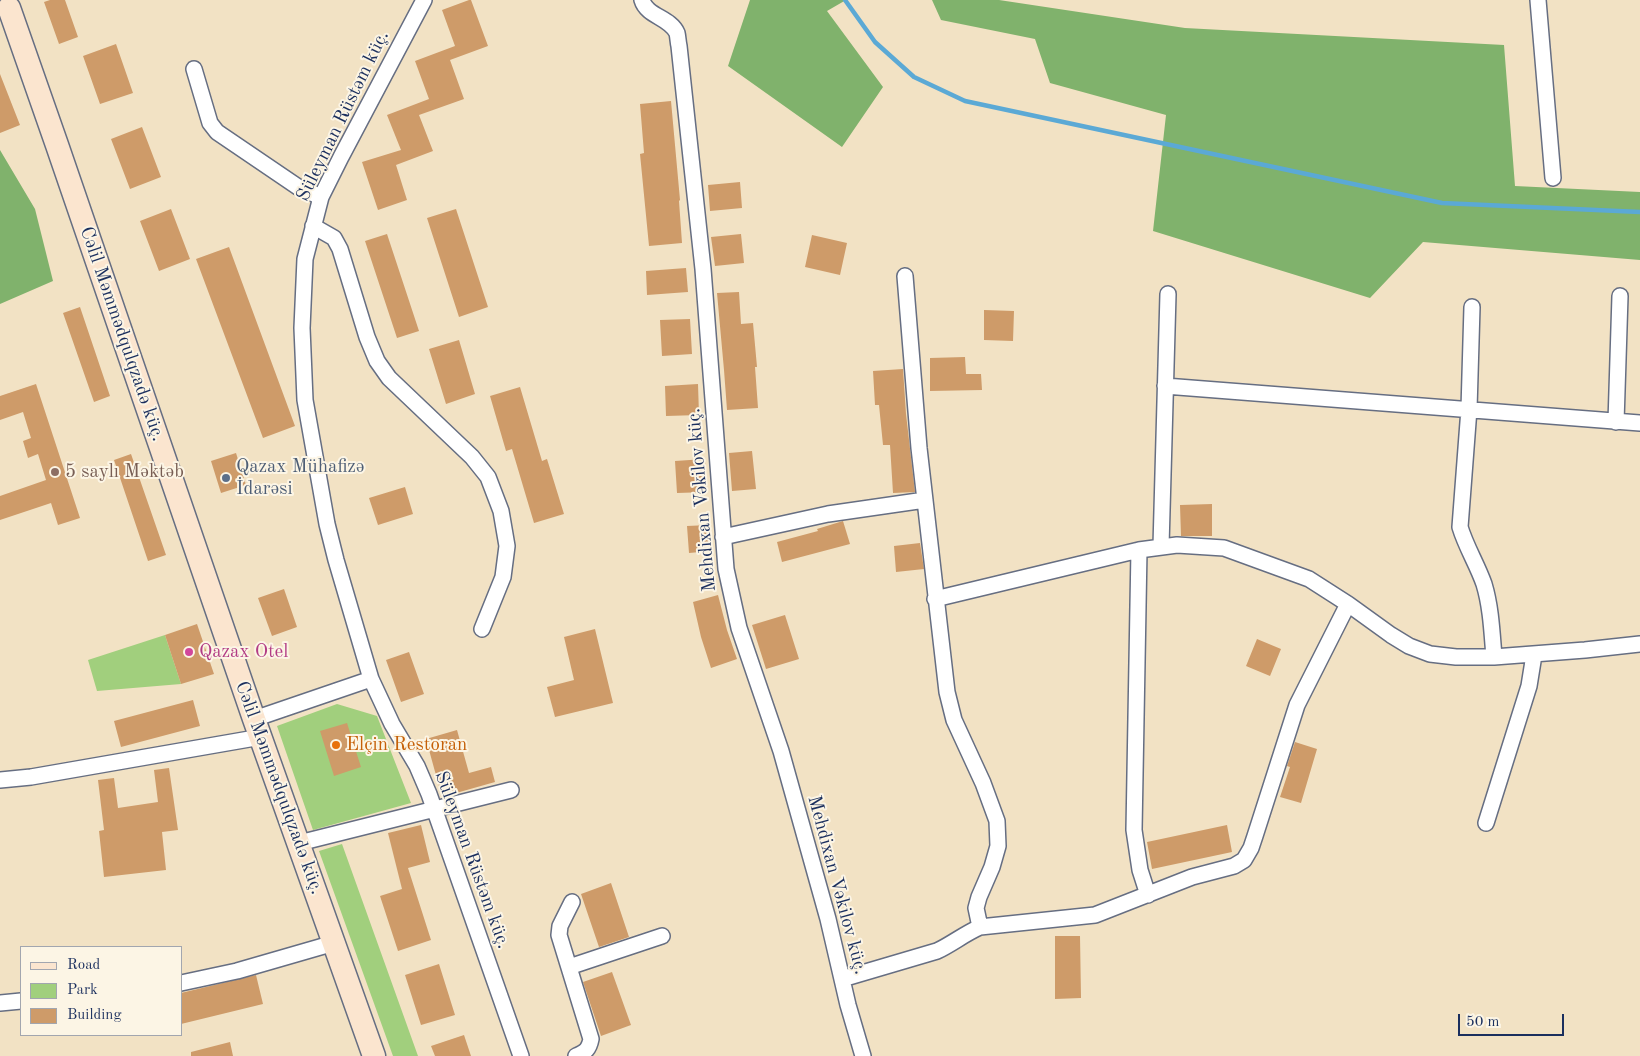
<!DOCTYPE html>
<meta charset="utf-8">
<style>
body{margin:0}
#map{position:relative;width:1640px;height:1056px;overflow:hidden;background:#f2e2c4;font-family:"Old Standard TT",serif}
canvas{display:block}
.legend{position:absolute;left:20px;top:946px;width:162px;height:90px;box-sizing:border-box;background:#fcf5e5;border:1px solid #a2a6af;margin:0;padding:6px 9px;list-style:none;font-size:15px;color:#1b2f5e}
.legend li{display:flex;align-items:center;gap:10px;height:25px}
.legend b{width:25px;border:1px solid #a2a6af}
.scale{position:absolute;left:1458px;top:1014px;width:106px;height:22px;box-sizing:border-box;border:2px solid #1b2f5e;border-top:0;padding-left:6px;font-size:15px;line-height:18px;white-space:nowrap;color:#1b2f5e;-webkit-text-stroke:4px #fcf5e5;paint-order:stroke}
</style>
<div id="map">
<canvas width="1640" height="1056"></canvas>
<ul class="legend">
<li><b style="height:6px;background:#fbe5cf"></b>Road</li>
<li><b style="height:14px;background:#a1cf7d"></b>Park</li>
<li><b style="height:14px;background:#ce9b69"></b>Building</li>
</ul>
<div class="scale">50 m</div>
</div>
<script>
const ctx = document.querySelector('canvas').getContext('2d');
ctx.lineJoin = 'round';
function paint(path, color) {
  ctx.fillStyle = color;
  ctx.fill(path, 'evenodd');
}
function trace(path, color, width, dash) {
  ctx.strokeStyle = color;
  ctx.lineWidth = width;
  ctx.lineCap = dash ? 'butt' : 'round';
  ctx.setLineDash(dash || []);
  ctx.stroke(path);
}
function drawText(font, color, halo, rows, align = 'center') {
  ctx.font = font + ' "Old Standard TT",serif';
  ctx.lineWidth = 4;
  ctx.setLineDash([]);
  ctx.textBaseline = 'middle';
  ctx.strokeStyle = halo;
  ctx.fillStyle = color;
  for (const [text, x, y, turn = 0] of rows) {
    ctx.save();
    ctx.translate(x, y);
    ctx.rotate((+turn || 0) * Math.PI / 180);
    ctx.textAlign = isNaN(turn) ? turn : align;
    if (halo) ctx.strokeText(text, 0, 0);
    ctx.fillText(text, 0, 0);
    ctx.restore();
  }
}
const green = new Path2D(`
 M 165,635 L 181,684 L 97,691 L 88,660 Z
 M 337,704 L 377,716 L 411,803 L 313,830 L 277,726 Z
 M 342,844 L 418,1056 L 393,1056 L 319,851 Z`);
const forest = new Path2D(`
 M 750,0 L 846,0 L 827,11 L 883,87 L 842,147 L 728,66 Z
 M 932,0 L 999,0 L 1185,28 L 1504,45 L 1515,186 L 1640,192 L 1640,260 L 1423,242 L 1370,298 L 1153,231 L 1166,115 L 1050,83 L 1035,39 L 941,20 Z
 M 0,150 L 35,209 L 53,281 L 0,304 Z`);
const stream = new Path2D(`
 M 845,0 L 875,42 L 914,77 L 965,101 L 1442,203 L 1640,212`);
const building = new Path2D(`
 M 50,0 L 65,0 L 78,37 L 59,44 L 44,2 Z
 M 469,0 L 471,0 L 488,46 L 450,60 L 464,99 L 419,115 L 433,151 L 396,165 L 407,200 L 378,210 L 362,162 L 401,150 L 387,115 L 429,99 L 415,61 L 455,46 L 442,10 Z
 M 116,44 L 133,93 L 100,104 L 83,56 Z
 M 0,74 L 20,125 L 0,133 Z
 M 671,101 L 680,200 L 679,201 L 682,243 L 649,246 L 640,154 L 644,153 L 640,104 Z
 M 142,127 L 161,177 L 130,189 L 111,139 Z
 M 740,182 L 742,208 L 710,211 L 708,185 Z
 M 171,209 L 190,259 L 159,271 L 140,221 Z
 M 456,209 L 488,307 L 459,317 L 427,218 Z
 M 387,234 L 419,331 L 397,338 L 365,241 Z
 M 741,234 L 744,263 L 715,266 L 711,237 Z
 M 812,235 L 847,243 L 840,275 L 805,267 Z
 M 229,247 L 295,426 L 263,438 L 196,259 Z
 M 686,268 L 688,292 L 647,295 L 646,271 Z
 M 739,292 L 741,324 L 753,323 L 757,367 L 755,367 L 758,408 L 727,410 L 724,370 L 717,293 Z
 M 80,307 L 110,396 L 94,402 L 63,313 Z
 M 984,310 L 1014,311 L 1013,341 L 984,340 Z
 M 690,319 L 692,354 L 662,356 L 660,320 Z
 M 459,340 L 475,394 L 446,404 L 429,349 Z
 M 965,357 L 966,374 L 981,374 L 982,390 L 930,391 L 930,358 Z
 M 903,369 L 906,414 L 915,492 L 893,493 L 890,445 L 883,445 L 879,405 L 875,405 L 873,371 Z
 M 36,384 L 80,518 L 58,525 L 51,503 L 0,520 L 0,496 L 46,480 L 38,454 L 28,458 L 23,441 L 31,438 L 23,412 L 0,420 L 0,396 Z
 M 698,384 L 699,415 L 666,416 L 665,386 Z
 M 520,387 L 542,461 L 547,459 L 564,514 L 534,523 L 512,449 L 506,451 L 490,396 Z
 M 752,451 L 756,489 L 732,491 L 729,453 Z
 M 236,453 L 246,485 L 221,493 L 211,461 Z
 M 131,454 L 166,555 L 148,561 L 114,460 Z
 M 705,459 L 707,492 L 677,493 L 675,461 Z
 M 405,487 L 413,514 L 378,525 L 369,498 Z
 M 1212,504 L 1212,536 L 1181,536 L 1180,505 Z
 M 843,521 L 850,544 L 782,562 L 777,542 L 818,531 L 817,529 Z
 M 709,525 L 711,551 L 689,553 L 687,526 Z
 M 920,543 L 924,569 L 896,572 L 894,546 Z
 M 284,589 L 297,627 L 272,636 L 258,598 Z
 M 718,595 L 727,630 L 737,659 L 711,668 L 701,637 L 693,602 Z
 M 785,615 L 799,659 L 766,669 L 752,625 Z
 M 197,624 L 214,674 L 181,684 L 165,635 Z
 M 595,629 L 613,703 L 555,717 L 547,687 L 574,680 L 564,637 Z
 M 1257,639 L 1281,649 L 1270,676 L 1246,666 Z
 M 409,652 L 424,694 L 401,702 L 386,660 Z
 M 193,700 L 200,726 L 121,747 L 114,721 Z
 M 347,723 L 361,767 L 334,776 L 320,731 Z
 M 457,730 L 469,773 L 491,767 L 495,782 L 442,797 L 426,739 Z
 M 1295,742 L 1317,749 L 1301,803 L 1280,797 L 1290,767 L 1287,766 Z
 M 169,768 L 178,830 L 162,832 L 166,870 L 104,877 L 99,831 L 104,830 L 98,780 L 114,778 L 118,808 L 158,802 L 154,770 Z
 M 421,825 L 430,862 L 408,868 L 431,940 L 398,951 L 380,896 L 402,889 L 388,833 Z
 M 1227,825 L 1232,852 L 1152,869 L 1147,842 Z
 M 611,883 L 629,937 L 599,947 L 581,894 Z
 M 1055,936 L 1080,936 L 1081,998 L 1055,999 Z
 M 439,964 L 455,1015 L 421,1025 L 405,975 Z
 M 612,972 L 631,1025 L 601,1036 L 583,982 Z
 M 256,975 L 263,1004 L 181,1024 L 181,993 Z
 M 464,1035 L 471,1056 L 435,1056 L 431,1046 Z
 M 230,1042 L 233,1056 L 191,1056 L 191,1052 Z`);
const street = new Path2D(`
 M 424,0 L 341,157 L 321,197 L 305,259 L 302,328 L 305,400 L 327,524 L 336,560 L 371,679 L 392,724 L 417,766 L 429,794 L 521,1056
 M 642,0 C 647,17 670,17 677,33 C 678,37 678,42 679,46 L 703,269 L 726,569 L 739,628 L 781,751 L 828,919 L 848,1005 L 863,1056
 M 1538,0 L 1553,178
 M 194,69 L 210,123 L 217,132 L 298,187 L 321,197
 M 313,226 L 334,238 L 340,249 L 367,337 L 377,361 L 389,378 L 472,457 L 488,477 L 501,511 L 507,546 L 503,577 L 482,629
 M 905,276 L 919,448 L 947,692 L 954,720 L 983,783 L 997,821 L 998,846 L 992,867 L 979,897 L 976,908 L 980,927
 M 1472,307 L 1469,409 L 1460,527 C 1466,547 1477,564 1484,584 C 1491,607 1492,633 1494,657
 M 1165,386 L 1640,423
 M 1616,422 L 1620,296
 M 723,537 L 828,514 L 925,500
 M 1161,546 L 1168,294
 M 1139,550 L 1134,830 L 1140,870 L 1148,895
 M 935,599 L 1139,550 L 1177,545 L 1224,548 L 1309,579 L 1348,604 L 1391,635 L 1409,646 L 1430,654 L 1456,657 L 1494,657 L 1585,650 L 1640,644
 M 254,719 L 371,679
 M 0,780 L 31,777 L 261,737
 M 1486,823 L 1529,686 L 1534,655
 M 299,843 L 511,790
 M 572,902 L 560,926 L 559,935 L 591,1039 C 589,1049 586,1052 576,1056
 M 569,967 L 662,936
 M 842,979 L 937,951 C 952,944 964,934 980,927 L 1095,915 L 1192,877 L 1234,866 L 1244,860 L 1251,848 L 1255,836 L 1297,705 L 1348,604
 M 181,983 L 237,971 L 334,943
 M 0,1003 L 21,1001`);
const secondary = new Path2D(`
 M 9,8 L 57,145 L 254,719 L 374,1056`);
const markers = [
 [55,472,5,"#8d6e63"],
 [226,478,5,"#5c6f8a"],
 [189,652,5,"#d1479c"],
 [336,745,5,"#e8710a"]
];
const streetNames = [
 ["Süleyman Rüstəm küç.",343,116,-64],
 ["Cəlil Məmmədqulqzadə küç.",122,334,71],
 ["Mehdixan Vəkilov küç.",702,500,-95],
 ["Cəlil Məmmədqulqzadə küç.",279,788,70],
 ["Süleyman Rüstəm küç.",472,860,70],
 ["Mehdixan Vəkilov küç.",837,885,75]
];
const serviceNames = [
 ["Qazax Mühafizə",236,467],
 ["İdarəsi",236,489]
];
const educationNames = [
 ["5 saylı Məktəb",65,472]
];
const hotelNames = [
 ["Qazax Otel",199,652]
];
const foodNames = [
 ["Elçin Restoran",346,745]
];
paint(green, '#a1cf7d');
paint(forest, '#80b26c');
trace(stream, '#5ba9d5', 4.5);
paint(building, '#ce9b69');
trace(street, '#666e82', 18);
trace(secondary, '#666e82', 25);
trace(street, '#fff', 15);
trace(secondary, '#fbe5cf', 22);
for (const [x, y, r, color] of markers) {
  const dot = new Path2D();
  dot.arc(x, y, r, 0, 2 * Math.PI);
  ctx.fillStyle = color;
  ctx.fill(dot);
  trace(dot, '#fcf5e5', 2);
}
drawText('19px', '#1b2f5e', '#fcf5e5', streetNames);
drawText('19px', '#4e5e75', '#fcf5e5', serviceNames, 'left');
drawText('19px', '#785e54', '#fcf5e5', educationNames, 'left');
drawText('19px', '#b23c85', '#fcf5e5', hotelNames, 'left');
drawText('19px', '#c56008', '#fcf5e5', foodNames, 'left');
</script>
